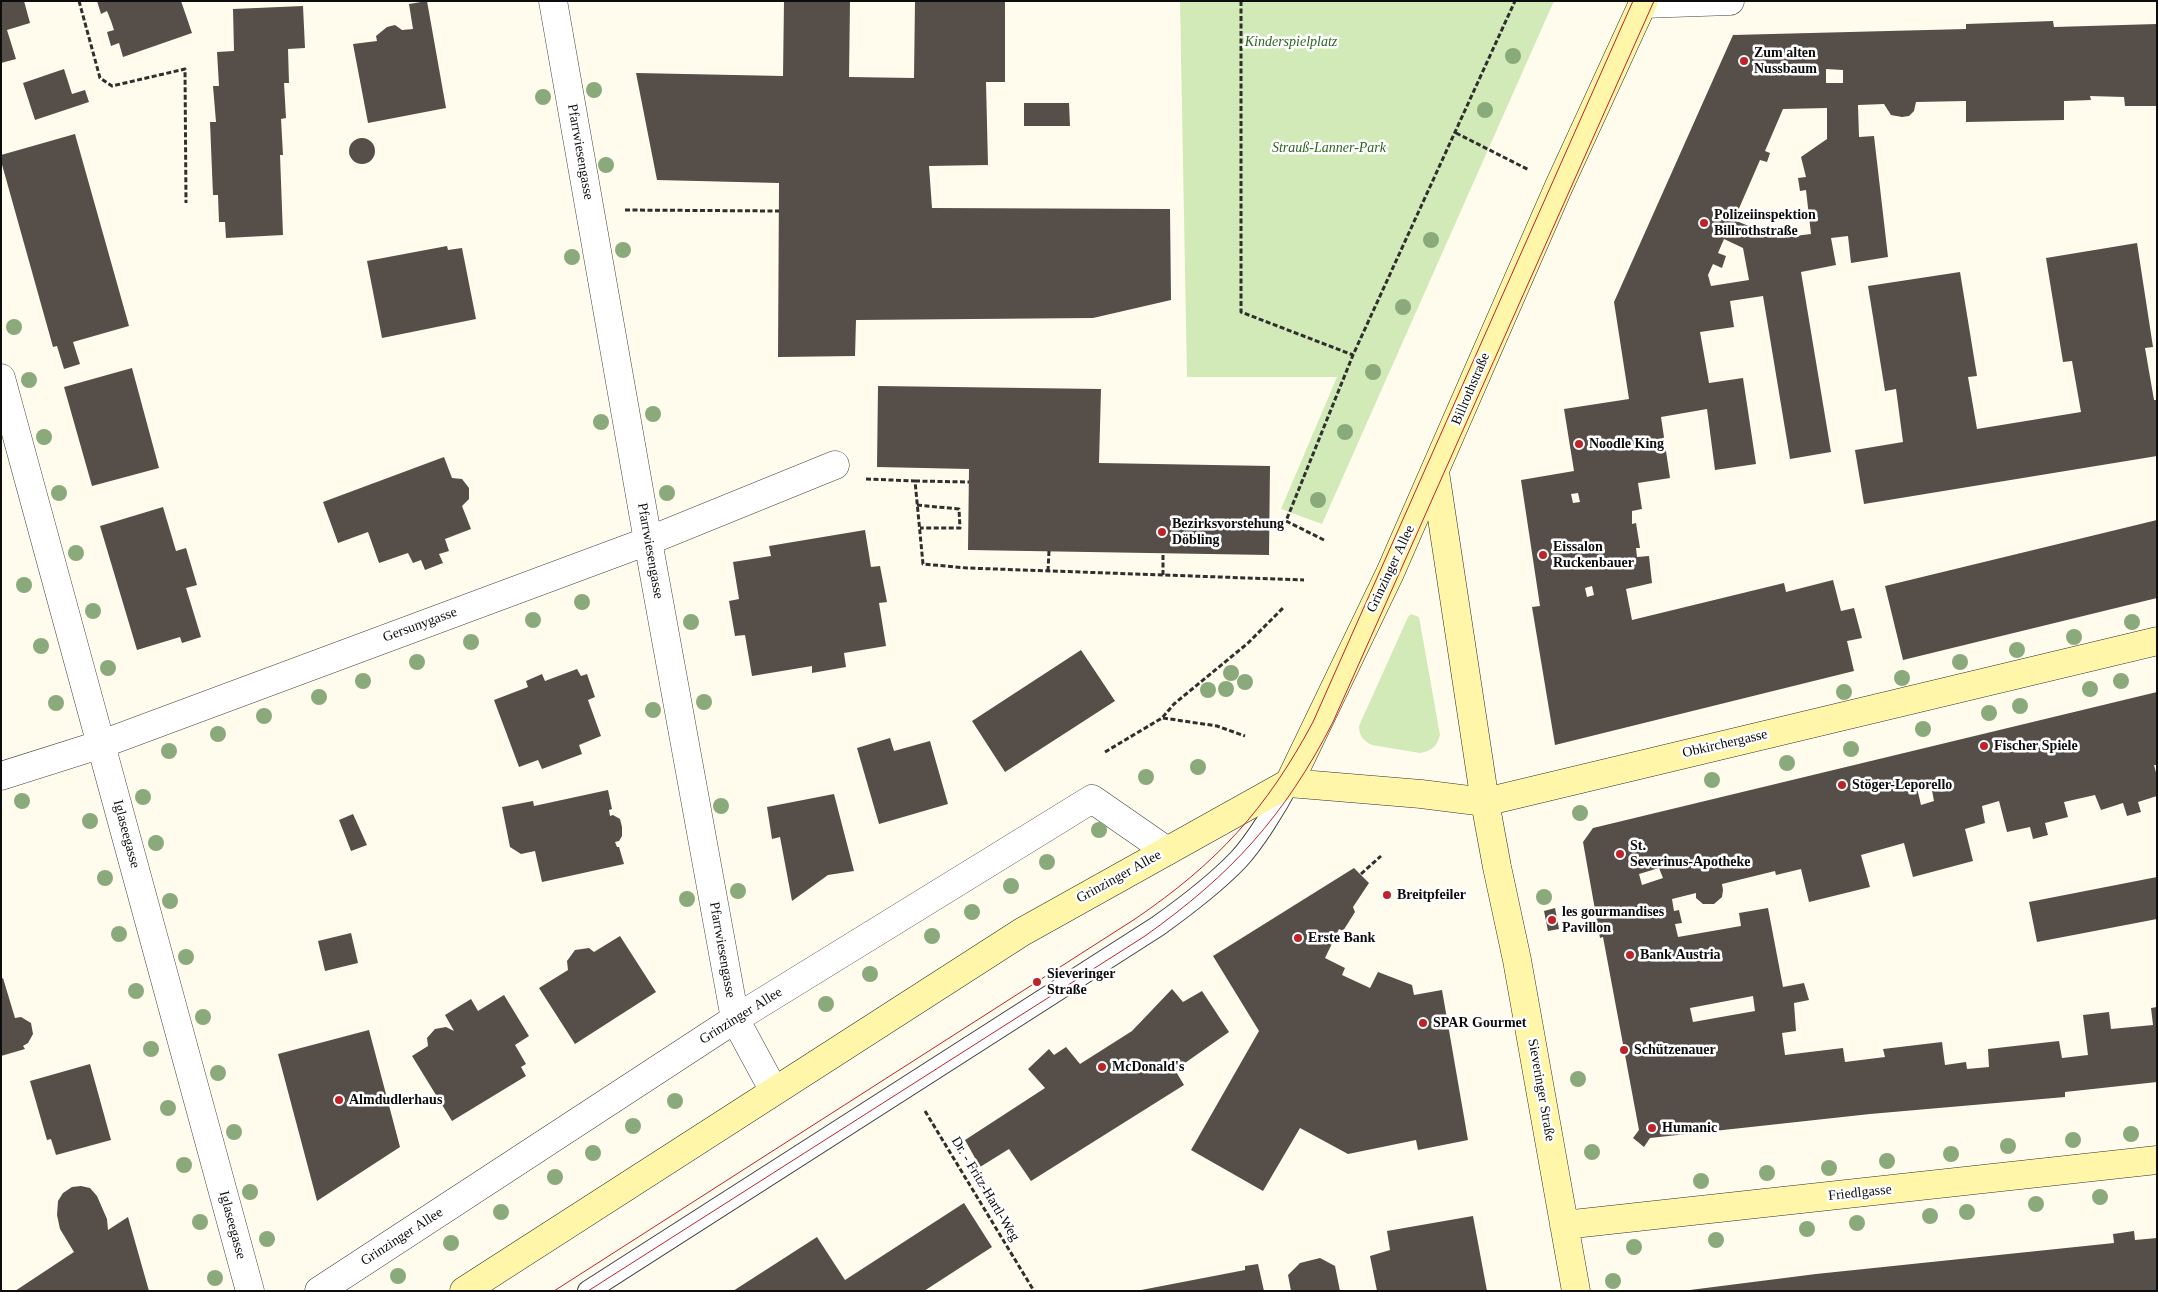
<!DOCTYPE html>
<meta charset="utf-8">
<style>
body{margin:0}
#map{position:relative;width:2158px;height:1292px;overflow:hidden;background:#fffcee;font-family:"Times New Roman",serif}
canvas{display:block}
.frame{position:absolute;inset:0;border:2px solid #0d0d0d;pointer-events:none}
</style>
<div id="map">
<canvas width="2158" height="1292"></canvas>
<div class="frame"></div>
</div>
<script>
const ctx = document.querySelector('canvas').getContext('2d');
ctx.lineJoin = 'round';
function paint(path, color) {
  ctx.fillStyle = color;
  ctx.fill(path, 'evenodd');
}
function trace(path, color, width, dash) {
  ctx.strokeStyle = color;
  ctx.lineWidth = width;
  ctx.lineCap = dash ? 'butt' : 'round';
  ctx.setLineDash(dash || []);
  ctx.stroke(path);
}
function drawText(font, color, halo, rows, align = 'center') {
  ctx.font = font + ' "Times New Roman",serif';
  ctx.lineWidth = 5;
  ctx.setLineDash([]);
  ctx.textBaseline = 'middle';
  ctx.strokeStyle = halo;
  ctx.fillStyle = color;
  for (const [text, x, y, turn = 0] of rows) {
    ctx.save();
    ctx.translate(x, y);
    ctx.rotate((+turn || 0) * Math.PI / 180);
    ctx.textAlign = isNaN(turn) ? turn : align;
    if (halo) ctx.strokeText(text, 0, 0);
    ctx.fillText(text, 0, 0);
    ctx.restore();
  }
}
const green = new Path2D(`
 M 1180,1 L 1554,1 L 1322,524 L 1281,509 L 1337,377 L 1187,377 Z
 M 1411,614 L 1419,617 L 1440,735 C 1437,746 1432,751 1420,753 L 1372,745 C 1363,741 1359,735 1359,726 L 1408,617 Z`);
const building = new Path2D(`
 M 1,1 L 24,1 L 30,23 L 7,30 L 16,59 L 1,63 Z
 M 97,1 L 181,1 L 192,33 L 123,57 L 119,43 L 111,46 L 107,32 L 114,30 L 111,21 L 107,11 L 101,14 Z
 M 427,1 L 446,108 L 368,123 L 353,44 L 377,41 L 376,36 L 387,27 L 395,25 L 402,30 L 413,29 L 409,4 Z
 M 784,1 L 850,1 L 849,77 L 914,78 L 915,1 L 1005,1 L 1005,82 L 986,82 L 988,165 L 929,166 L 932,208 L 1170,209 L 1171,300 L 1093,318 L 856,320 L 855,356 L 778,357 L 779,183 L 657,180 L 636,73 L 783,76 Z
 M 303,6 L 305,48 L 288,49 L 289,83 L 284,83 L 286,118 L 281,119 L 283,155 L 280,155 L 283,235 L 226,238 L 225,222 L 219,222 L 218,195 L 213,195 L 210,122 L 216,122 L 213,86 L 219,86 L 217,52 L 234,51 L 233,9 Z
 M 2053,21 L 2054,27 L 2157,24 L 2157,106 L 2125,106 L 2124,97 L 2090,96 L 2091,100 L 2064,101 L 2064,120 L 1966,122 L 1966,101 L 1916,102 L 1914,111 L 1909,116 L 1902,117 L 1891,115 L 1884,104 L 1858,105 L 1859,137 L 1874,136 L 1888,257 L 1851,263 L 1848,236 L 1831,238 L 1836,265 L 1801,272 L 1831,452 L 1790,459 L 1763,296 L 1730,301 L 1734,327 L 1700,332 L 1709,383 L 1743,378 L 1756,464 L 1715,470 L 1707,409 L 1661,417 L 1670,478 L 1638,483 L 1642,509 L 1632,511 L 1632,524 L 1636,523 L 1640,548 L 1636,548 L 1637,557 L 1649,556 L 1652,583 L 1626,589 L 1632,620 L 1784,583 L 1786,592 L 1833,580 L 1841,611 L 1854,608 L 1862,638 L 1847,641 L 1854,671 L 1555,745 L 1532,607 L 1540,606 L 1521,480 L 1574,471 L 1564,409 L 1629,399 L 1614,302 L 1733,35 L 1966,29 L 1966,24 ZM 1826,69 L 1843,70 L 1843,83 L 1826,83 ZM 1827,108 L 1827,139 L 1801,157 L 1806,177 L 1798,178 L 1800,191 L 1806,190 L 1811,234 L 1778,238 L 1734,220 L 1760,160 L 1767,162 L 1770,153 L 1765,151 L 1783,109 ZM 1724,239 L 1743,248 L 1749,280 L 1711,286 L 1708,275 L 1713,264 L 1722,268 L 1726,256 L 1718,253 ZM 1578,493 L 1580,502 L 1573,503 L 1571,494 ZM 1592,586 L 1594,595 L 1587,597 L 1585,588 Z
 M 64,69 L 72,94 L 85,90 L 89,102 L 35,120 L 23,83 Z
 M 1024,103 L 1069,103 L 1070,126 L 1024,126 Z
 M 75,134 L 129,326 L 73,342 L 80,364 L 64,369 L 57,346 L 53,347 L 1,161 L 1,155 Z
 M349 151a13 13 0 1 1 26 0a13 13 0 1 1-26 0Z
 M 2137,243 L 2153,347 L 2145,348 L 2154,400 L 2157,400 L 2157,456 L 1864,504 L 1855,450 L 1903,442 L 1896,389 L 1885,391 L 1868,286 L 1960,272 L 1977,376 L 1968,377 L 1977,429 L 2081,412 L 2072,361 L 2063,362 L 2046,258 Z
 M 447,246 L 448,250 L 462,248 L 476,319 L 382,338 L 367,261 Z
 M 132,368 L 159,468 L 92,486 L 64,387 Z
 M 878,386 L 1101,389 L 1099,463 L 1270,466 L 1269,555 L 968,550 L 969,469 L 877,467 Z
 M 444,457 L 452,478 L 462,479 L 469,488 L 469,499 L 462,506 L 471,529 L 445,539 L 449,551 L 439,554 L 443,563 L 425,570 L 421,560 L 413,563 L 408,553 L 379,563 L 368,532 L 338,543 L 323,502 Z
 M 163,507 L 176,551 L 186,548 L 197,585 L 186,588 L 201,637 L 182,643 L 180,637 L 137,650 L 100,526 Z
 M 2157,520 L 2157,598 L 1903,660 L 1885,586 Z
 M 865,530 L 871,567 L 880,566 L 887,602 L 879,603 L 886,646 L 844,653 L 846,667 L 812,673 L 812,666 L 752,676 L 745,635 L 735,636 L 729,601 L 739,599 L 733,562 L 771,556 L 769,546 Z
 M 1081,650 L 1115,701 L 1005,772 L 972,721 Z
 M 577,669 L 581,676 L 587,674 L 595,697 L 588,700 L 601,736 L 579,745 L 582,754 L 542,769 L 538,760 L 519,767 L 494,700 L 528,687 L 526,681 L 542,674 L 545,681 Z
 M 2157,692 L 2157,765 L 2154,765 L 2157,776 L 2157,796 L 2138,802 L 2141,812 L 2127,816 L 2123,803 L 2101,810 L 2095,795 L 2064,802 L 2068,817 L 2045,823 L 2048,835 L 2033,839 L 2030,827 L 2007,832 L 1999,801 L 1982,806 L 1985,823 L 1965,829 L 1973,861 L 1913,877 L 1904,843 L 1861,855 L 1870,887 L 1809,902 L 1801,869 L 1776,875 L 1775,871 L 1722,884 L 1723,890 L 1722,897 L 1714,904 L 1703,904 L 1696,898 L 1696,893 L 1672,899 L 1674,911 L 1679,910 L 1682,923 L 1675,924 L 1678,937 L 1741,926 L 1739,913 L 1768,908 L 1783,987 L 1804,983 L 1809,1000 L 1794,1003 L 1796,1031 L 1782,1033 L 1785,1055 L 1843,1048 L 1845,1062 L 1885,1057 L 1883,1049 L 1942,1042 L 1945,1065 L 1966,1062 L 1967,1069 L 1989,1067 L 1988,1049 L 2059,1041 L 2062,1058 L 2088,1055 L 2083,1015 L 2109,1012 L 2111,1029 L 2153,1025 L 2151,1008 L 2157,1007 L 2157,1082 L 2065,1092 L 2065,1097 L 1870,1114 L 1650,1138 L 1644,1147 L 1633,1138 L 1639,1130 L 1603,937 L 1600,938 L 1583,842 L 1593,828 ZM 1931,785 L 1934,801 L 1921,805 L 1917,788 ZM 1659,868 L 1663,878 L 1642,885 L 1639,874 ZM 1753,996 L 1755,1011 L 1693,1022 L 1690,1008 Z
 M 890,738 L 894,751 L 930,741 L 948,804 L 879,824 L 857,748 Z
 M 608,790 L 612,809 L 609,810 L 610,816 L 613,815 L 620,819 L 622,827 L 622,836 L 619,841 L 615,842 L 617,847 L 619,847 L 624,864 L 542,882 L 535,851 L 521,854 L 510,847 L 502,807 L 533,801 L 534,806 Z
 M 834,794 L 854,871 L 828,875 L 792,901 L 780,837 L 772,839 L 767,807 Z
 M 353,814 L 367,845 L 351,851 L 339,820 Z
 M 1354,868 L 1369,883 L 1353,907 L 1355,912 L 1343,931 L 1339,929 L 1325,958 L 1345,968 L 1342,975 L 1370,988 L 1378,972 L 1412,985 L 1414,995 L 1442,990 L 1468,1140 L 1418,1150 L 1416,1140 L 1348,1154 L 1300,1128 L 1263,1191 L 1191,1150 L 1259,1031 L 1213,956 Z
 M 2157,877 L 2157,919 L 2037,942 L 2029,902 Z
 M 1555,908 L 1559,929 L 1548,931 L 1544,911 Z
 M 351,933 L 358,963 L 325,971 L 318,941 Z
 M 620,936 L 656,992 L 575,1044 L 539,988 L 568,970 L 567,961 L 575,950 L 589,948 L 594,952 Z
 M 3,978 L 15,1018 L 21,1017 L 31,1023 L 33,1034 L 28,1043 L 23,1046 L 25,1049 L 1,1056 L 1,979 Z
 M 1172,989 L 1183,1002 L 1202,991 L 1229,1032 L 1175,1070 L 1184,1085 L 1031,1181 L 1009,1149 L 980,1167 L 965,1140 L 1045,1088 L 1028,1069 L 1049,1049 L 1054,1055 L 1066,1047 L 1080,1064 L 1132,1031 Z
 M 504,995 L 529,1036 L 515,1045 L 526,1064 L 521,1067 L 526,1076 L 452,1121 L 412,1056 L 428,1046 L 427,1038 L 435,1029 L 446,1027 L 454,1031 L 445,1015 L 471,999 L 478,1011 Z
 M 369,1030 L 400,1147 L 317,1201 L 278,1054 Z
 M 90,1064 L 111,1140 L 56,1155 L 51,1139 L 47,1140 L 30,1081 Z
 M 81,1186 L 90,1188 L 97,1196 L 107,1219 L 108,1230 L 128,1217 L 149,1291 L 15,1291 L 74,1252 L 60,1229 L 57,1215 L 58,1201 L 63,1193 L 72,1187 Z
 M 964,1203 L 992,1247 L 924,1291 L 733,1291 L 817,1237 L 845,1280 Z
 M 1473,1216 L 1487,1291 L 1377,1291 L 1370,1256 L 1390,1250 L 1387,1231 Z
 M 2134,1231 L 2135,1240 L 2157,1238 L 2157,1291 L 1682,1291 L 1816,1274 L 2114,1243 L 2113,1234 Z
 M 1320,1258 L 1335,1266 L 1340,1291 L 1291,1291 L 1288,1275 L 1300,1263 Z
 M 1258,1264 L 1264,1291 L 1136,1291 L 1245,1270 L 1245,1266 Z`);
const path = new Path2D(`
 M 79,1 L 100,78 L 112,86 L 185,69 L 186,203
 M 1241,1 L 1241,312 L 1353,355
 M 1456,133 L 1529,170
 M 625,210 L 779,211
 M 866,479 L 915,481 L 923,564 L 967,568 L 1304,580
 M 915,481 L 969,482
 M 917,505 L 959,509 L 960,528 L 920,528
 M 1324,540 L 1286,521 L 1353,355 L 1515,1
 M 1048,571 L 1049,551
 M 1163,575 L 1163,553
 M 1163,718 L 1217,726 L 1245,736
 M 1105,752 L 1162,718 L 1174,704 L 1248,643 L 1284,607
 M 1361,874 L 1381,856
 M 925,1111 L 1034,1291`);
const lane = new Path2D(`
 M 588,1291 L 1158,926 C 1186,906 1214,885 1238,860 C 1255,842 1277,806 1289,783`);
const street = new Path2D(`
 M 553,1 L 648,541 L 735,1019 L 774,1091
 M 1642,4 L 1730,1
 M 1,378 L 250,1291
 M 1,776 L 102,744 L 648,541 L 835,465
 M 319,1291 L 735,1019 L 1092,799 L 1167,851`);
const secondary = new Path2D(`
 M 1435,472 L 1485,802 L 1497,867 L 1517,960 L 1576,1291
 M 1289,783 L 1421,794 L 1485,802 L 2157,641
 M 1564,1225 L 2157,1160
 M 464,1291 L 1022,932 L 1289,783 L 1390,573 L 1559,186 L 1644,1`);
const tram = new Path2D(`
 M 554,1291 L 1135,919 C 1217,863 1266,810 1313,722 L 1633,1
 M 588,1291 L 1145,936 C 1232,874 1284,817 1333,722 L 1654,1`);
const trees = [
 [1513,56],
 [594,90],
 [543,97],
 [1485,110],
 [606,165],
 [1431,240],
 [623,250],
 [572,257],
 [1403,307],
 [14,327],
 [1373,372],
 [29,380],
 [653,414],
 [601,422],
 [1345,432],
 [44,437],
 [59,493],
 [667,493],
 [1318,500],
 [76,553],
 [24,585],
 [582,602],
 [93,611],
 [533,620],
 [691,622],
 [2132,622],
 [2074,637],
 [471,642],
 [41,646],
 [2017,650],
 [417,662],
 [1960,662],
 [108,668],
 [1231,673],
 [1902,678],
 [363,681],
 [2121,681],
 [1245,682],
 [1226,689],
 [2090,689],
 [1208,690],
 [1844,692],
 [319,697],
 [704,702],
 [56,703],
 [2020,706],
 [653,710],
 [1989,713],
 [264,716],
 [1923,729],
 [218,734],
 [1851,749],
 [169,751],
 [1787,763],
 [1198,767],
 [1146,777],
 [1712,780],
 [143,797],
 [22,801],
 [721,806],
 [1580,813],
 [90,821],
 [1099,830],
 [156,843],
 [1047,862],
 [105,878],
 [1011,886],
 [738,891],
 [1544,897],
 [687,899],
 [170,901],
 [972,912],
 [119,934],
 [932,936],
 [186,957],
 [870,974],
 [136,991],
 [826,1004],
 [203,1017],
 [151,1049],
 [218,1073],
 [1578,1079],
 [675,1101],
 [168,1108],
 [633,1126],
 [234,1132],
 [2131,1134],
 [2073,1140],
 [2008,1146],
 [1592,1152],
 [593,1153],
 [1951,1154],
 [1887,1161],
 [184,1165],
 [1829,1168],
 [1767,1173],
 [555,1177],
 [1701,1181],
 [250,1192],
 [2100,1197],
 [2036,1204],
 [501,1212],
 [1967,1212],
 [1930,1216],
 [200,1222],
 [1857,1223],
 [1807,1229],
 [267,1239],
 [1716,1240],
 [451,1243],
 [1634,1247],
 [398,1276],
 [215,1278],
 [1613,1281]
];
const markers = [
 [1744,61,5,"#bf232a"],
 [1704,223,5,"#bf232a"],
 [1579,444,5,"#bf232a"],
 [1162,532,5,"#bf232a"],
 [1543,555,5,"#bf232a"],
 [1984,746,5,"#bf232a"],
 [1842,785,5,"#bf232a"],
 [1620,854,5,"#bf232a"],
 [1387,895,5,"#bf232a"],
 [1552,920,5,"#bf232a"],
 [1298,938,5,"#bf232a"],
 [1630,955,5,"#bf232a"],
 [1037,982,5,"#bf232a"],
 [1423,1023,5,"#bf232a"],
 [1624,1050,5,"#bf232a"],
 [1102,1067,5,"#bf232a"],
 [339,1100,5,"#bf232a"],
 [1652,1128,5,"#bf232a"]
];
const parkNames = [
 ["Kinderspielplatz",1291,42],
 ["Strauß-Lanner-Park",1329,148]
];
const poiNames = [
 ["Zum alten",1754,53],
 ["Nussbaum",1754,69],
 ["Polizeiinspektion",1714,215],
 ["Billrothstraße",1714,231],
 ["Noodle King",1589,444],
 ["Bezirksvorstehung",1172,524],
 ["Döbling",1172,540],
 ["Eissalon",1553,547],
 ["Ruckenbauer",1553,563],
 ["Fischer Spiele",1994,746],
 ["Stöger-Leporello",1852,785],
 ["St.",1630,846],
 ["Severinus-Apotheke",1630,862],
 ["Breitpfeiler",1397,895],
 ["les gourmandises",1562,912],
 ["Pavillon",1562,928],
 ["Erste Bank",1308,938],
 ["Bank Austria",1640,955],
 ["Sieveringer",1047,974],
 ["Straße",1047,990],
 ["SPAR Gourmet",1433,1023],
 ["Schützenauer",1634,1050],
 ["McDonald's",1112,1067],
 ["Almdudlerhaus",349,1100],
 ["Humanic",1662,1128]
];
const streetNames = [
 ["Pfarrwiesengasse",580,152,80],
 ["Billrothstraße",1471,389,-67],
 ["Pfarrwiesengasse",650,551,80],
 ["Grinzinger Allee",1391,569,-65],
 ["Gersunygasse",420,625,-20],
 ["Obkirchergasse",1725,744,-13],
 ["Iglaseegasse",126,834,75],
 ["Grinzinger Allee",1119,877,-29],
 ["Pfarrwiesengasse",722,950,80],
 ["Grinzinger Allee",741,1016,-32],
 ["Sieveringer Straße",1541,1090,80],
 ["Dr. - Fritz-Hartl-Weg",985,1189,59],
 ["Friedlgasse",1860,1193,-6],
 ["Iglaseegasse",232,1225,75],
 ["Grinzinger Allee",402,1237,-33]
];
paint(green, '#d1eab7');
paint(building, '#564e49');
trace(lane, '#404040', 22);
trace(street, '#404040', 29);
trace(secondary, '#2f2f2f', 29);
trace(path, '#2f2f2f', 3, [5, 2.5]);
trace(lane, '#fff', 20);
trace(street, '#fff', 28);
trace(secondary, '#fff6a9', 28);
trace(tram, '#bf232a', 1);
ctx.fillStyle = '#8baa7b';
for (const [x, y] of trees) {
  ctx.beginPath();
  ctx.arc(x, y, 8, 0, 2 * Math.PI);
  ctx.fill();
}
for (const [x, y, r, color] of markers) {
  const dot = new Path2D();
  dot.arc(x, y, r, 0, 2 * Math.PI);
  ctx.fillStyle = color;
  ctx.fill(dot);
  trace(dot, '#fff', 2);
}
drawText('italic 14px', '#2c661d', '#fff', parkNames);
drawText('bold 14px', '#0d0d0d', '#fff', poiNames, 'left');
drawText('14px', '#0d0d0d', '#fff', streetNames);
</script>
